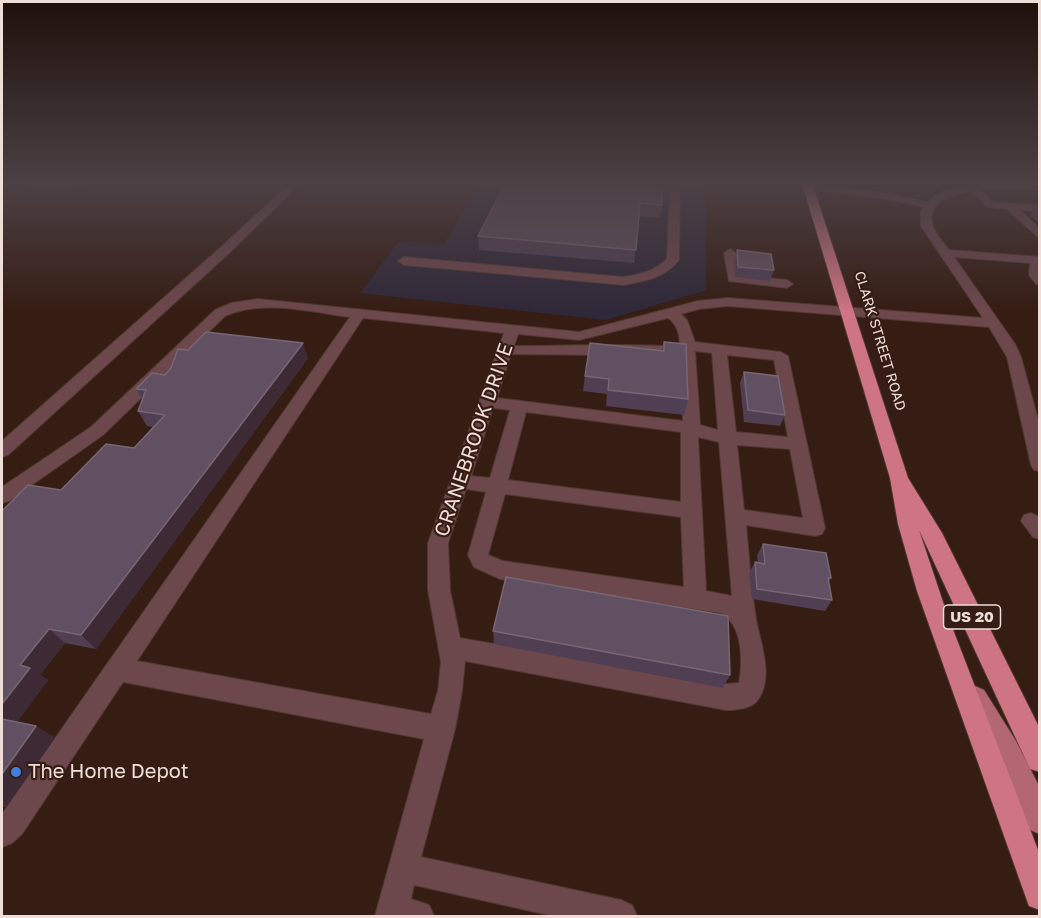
<!DOCTYPE html>
<style>
body{margin:0}
#map{position:relative;width:1041px;height:918px;overflow:hidden;background:#361d14;font-family:"Golos Text",sans-serif}
canvas{display:block}
.frame{position:absolute;inset:0;border:3px solid #efddd7;pointer-events:none}
</style>
<div id="map">
<canvas width="1041" height="918"></canvas>
<div class="frame"></div>
</div>
<script>
const ctx = document.querySelector('canvas').getContext('2d');
ctx.lineJoin = 'round';
function paint(path, color) {
  ctx.fillStyle = color;
  ctx.fill(path, 'evenodd');
}
function trace(path, color, width, dash) {
  ctx.strokeStyle = color;
  ctx.lineWidth = width;
  ctx.lineCap = dash ? 'butt' : 'round';
  ctx.setLineDash(dash || []);
  ctx.stroke(path);
}
function drawText(font, color, halo, rows, align = 'center') {
  ctx.font = font + ' "Golos Text",sans-serif';
  ctx.lineWidth = 4.5;
  ctx.setLineDash([]);
  ctx.textBaseline = 'middle';
  ctx.strokeStyle = halo;
  ctx.fillStyle = color;
  for (const [text, x, y, turn = 0] of rows) {
    ctx.save();
    ctx.translate(x, y);
    ctx.rotate((+turn || 0) * Math.PI / 180);
    ctx.textAlign = isNaN(turn) ? turn : align;
    if (halo) ctx.strokeText(text, 0, 0);
    ctx.fillText(text, 0, 0);
    ctx.restore();
  }
}
const industrial = new Path2D(`
 M 479,183 L 705,183 L 706,290 L 606,320 L 360,293 L 399,241 L 444,244 Z`);
const minor = new Path2D(`
 M 23,183 L 85,183 C 74,191 34,191 23,183 Z
 M 291,183 L 301,183 L 228,254 L 8,455 L 2,457 L 2,441 L 220,248 Z
 M 670,183 L 680,183 L 679,260 C 665,278 645,281 624,285 L 404,265 L 398,261 L 404,257 L 624,277 C 640,274 655,271 667,259 Z
 M 1008,183 L 1040,184 L 1040,190 L 980,190 L 993,202 L 1040,205 L 1040,211 L 1020,210 L 1040,229 L 1040,239 L 1007,209 L 986,207 L 979,198 L 969,191 C 951,195 925,202 933,226 C 935,234 944,243 949,250 L 1040,257 L 1040,285 L 1036,284 L 1029,275 L 1030,263 L 954,257 L 1015,344 L 1021,357 L 1040,427 L 1040,471 L 1034,470 L 1031,465 L 1007,357 L 989,327 L 728,306 L 699,309 L 681,314 L 687,320 L 695,342 L 781,352 L 788,356 L 825,528 L 822,534 L 815,536 L 746,525 C 749,556 751,588 756,619 C 760,642 775,679 757,701 C 750,709 736,710 726,710 L 465,661 L 462,691 L 455,729 L 421,857 L 621,900 L 632,905 L 637,916 L 553,916 L 414,885 L 411,899 L 429,905 L 434,916 L 375,916 L 424,739 L 123,682 L 22,834 L 12,843 L 2,847 L 2,814 L 350,317 C 310,312 263,299 225,316 L 103,435 L 9,501 L 2,503 L 2,487 L 91,427 L 215,310 L 231,303 L 258,299 L 579,332 L 698,301 L 728,298 L 983,318 L 921,226 L 921,211 L 924,207 L 880,198 L 809,190 L 804,187 L 809,184 L 880,192 L 928,202 C 942,183 987,183 1008,183 ZM 363,318 L 504,333 L 428,543 L 428,590 L 441,662 L 438,691 L 431,714 L 137,661 ZM 668,318 C 678,325 680,336 680,347 C 625,343 569,346 514,346 L 518,334 L 579,340 ZM 695,351 L 712,353 L 718,430 L 700,425 ZM 635,352 L 681,356 L 683,421 L 497,398 L 511,354 L 604,355 ZM 727,355 L 774,360 L 788,437 L 736,432 ZM 493,408 L 510,410 L 490,478 L 471,476 ZM 526,412 L 681,432 L 681,502 L 508,480 ZM 698,437 L 719,442 L 732,596 L 706,591 ZM 737,445 L 790,449 L 803,518 L 744,510 ZM 466,489 L 486,492 L 468,555 L 474,567 L 500,579 L 721,613 C 743,625 743,661 739,683 L 726,684 L 460,638 L 450,590 L 448,543 ZM 505,494 L 681,517 L 684,587 L 503,561 L 488,555 Z
 M 730,249 L 736,253 L 739,275 L 787,280 L 793,284 L 787,288 L 729,281 L 724,253 Z
 M 1031,513 L 1040,517 L 1040,539 L 1033,537 L 1021,521 L 1024,515 Z`);
const major = new Path2D(`
 M 975,686 L 984,690 L 1016,741 L 1040,788 L 1040,834 L 1030,830 L 998,759 L 966,708 L 962,699 L 966,690 Z`);
const highway = new Path2D(`
 M 802,183 L 812,183 L 908,478 L 942,533 L 1040,729 L 1040,772 L 1030,769 L 919,530 L 947,614 L 1040,855 L 1040,910 L 1029,906 L 1025,895 L 917,591 L 898,524 L 890,478 Z`);
const wall = new Path2D(`
 M 504,186 L 662,205 L 659,218 L 639,216 L 634,263 L 479,250 L 478,236 Z
 M 1036,205 L 1040,205 L 1040,224 L 1030,215 Z
 M 737,250 L 774,270 L 770,281 L 735,277 L 734,260 Z
 M 664,342 L 688,399 L 684,415 L 606,406 L 607,394 L 583,391 L 585,376 L 662,350 Z
 M 188,350 L 308,358 L 96,649 L 65,643 L 40,675 L 48,680 L 17,722 L 36,726 L 55,738 L 6,807 L 2,806 L 2,511 L 61,490 L 134,448 L 153,427 L 147,426 L 138,411 L 142,399 L 136,389 L 165,375 Z
 M 744,372 L 785,415 L 780,426 L 744,422 L 740,383 Z
 M 763,544 L 831,578 L 829,582 L 832,600 L 825,611 L 752,599 L 749,573 L 755,562 L 758,563 L 757,555 Z
 M 493,631 L 730,675 L 723,688 L 494,644 Z`);
const shadedWall = new Path2D(`
 M 303,343 L 308,358 L 96,649 L 81,635 Z
 M 49,629 L 65,643 L 40,675 L 48,680 L 12,729 L 2,723 L 2,704 L 20,665 Z
 M 36,726 L 55,738 L 6,807 L 2,805 L 2,774 Z`);
const building = new Path2D(`
 M 510,183 L 592,183 L 662,189 L 662,205 L 640,203 L 636,250 L 478,236 L 504,186 L 509,186 Z
 M 737,250 L 771,254 L 774,270 L 738,267 Z
 M 206,332 L 303,343 L 81,635 L 49,629 L 20,665 L 30,668 L 2,704 L 2,511 L 28,485 L 61,490 L 106,444 L 134,448 L 165,415 L 138,411 L 146,390 L 136,389 L 152,373 L 165,375 L 171,368 L 178,349 L 188,350 Z
 M 664,342 L 686,344 L 688,399 L 608,390 L 609,379 L 585,376 L 590,343 L 664,351 Z
 M 744,372 L 778,376 L 785,415 L 748,410 Z
 M 763,544 L 826,553 L 831,578 L 828,578 L 832,600 L 757,589 L 755,562 L 765,564 Z
 M 506,577 L 728,616 L 730,675 L 493,631 Z
 M 2,719 L 36,726 L 2,774 Z`);
const markers = [
 [16,772,6,"#3f7fe0"]
];
const farStreetnames = [
 ["CLARK STREET ROAD",880,341,73]
];
const shields = [
 [972,617,57]
];
const shieldNames = [
 ["US 20",972,617]
];
const nearStreetnames = [
 ["CRANEBROOK DRIVE",474,440,-71]
];
const nearPoinames = [
 ["The Home Depot",28,772]
];
paint(industrial, '#2f2838');
trace(minor, '#50382f', 2);
trace(major, '#50382f', 2);
trace(highway, '#50382f', 2);
paint(minor, '#6c474c');
paint(major, '#b26773');
paint(highway, '#ce7482');
paint(wall, '#503f53');
paint(shadedWall, '#3e2a34');
paint(building, '#615061');
trace(building, '#776674', 1.5);
const sky = ctx.createLinearGradient(0, 0, 0, 311);
sky.addColorStop(0, '#1e100b');
sky.addColorStop(0.59, '#4c4045');
sky.addColorStop(1, '#4c404500');
ctx.fillStyle = sky;
ctx.fillRect(0, 0, 1041, 311);
for (const [x, y, r, color] of markers) {
  const dot = new Path2D();
  dot.arc(x, y, r, 0, 2 * Math.PI);
  ctx.fillStyle = color;
  ctx.fill(dot);
  trace(dot, '#361d14', 2);
}
drawText('14px', '#efddd7', '#361d14', farStreetnames);
for (const [x, y, w] of shields) {
  const box = new Path2D();
  box.roundRect(x - w / 2, y - 12, w, 24, 4.5);
  ctx.fillStyle = '#361d14';
  ctx.fill(box);
  trace(box, '#efddd7', 1.5);
}
drawText('bold 15px', '#efddd7', null, shieldNames);
drawText('20px', '#efddd7', '#361d14', nearStreetnames);
drawText('20px', '#efddd7', '#361d14', nearPoinames, 'left');
</script>
